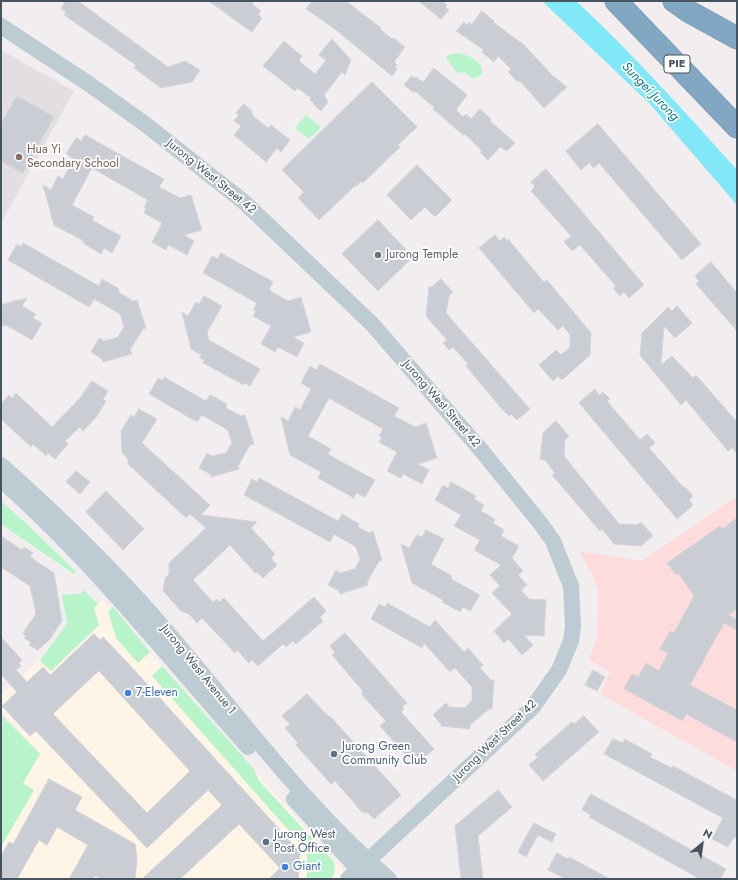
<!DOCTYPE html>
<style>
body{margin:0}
#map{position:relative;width:738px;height:880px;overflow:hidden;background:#f2eeef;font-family:Jost,sans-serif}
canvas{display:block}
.frame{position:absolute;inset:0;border:2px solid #45545e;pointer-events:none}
.north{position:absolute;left:682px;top:824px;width:40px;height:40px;-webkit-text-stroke:3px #fff;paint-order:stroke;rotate:29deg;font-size:11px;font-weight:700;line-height:16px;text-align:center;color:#45545e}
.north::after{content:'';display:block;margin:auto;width:14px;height:18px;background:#45545e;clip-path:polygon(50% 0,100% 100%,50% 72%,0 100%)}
</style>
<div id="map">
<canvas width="738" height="880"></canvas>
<div class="frame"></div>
<div class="north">N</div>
</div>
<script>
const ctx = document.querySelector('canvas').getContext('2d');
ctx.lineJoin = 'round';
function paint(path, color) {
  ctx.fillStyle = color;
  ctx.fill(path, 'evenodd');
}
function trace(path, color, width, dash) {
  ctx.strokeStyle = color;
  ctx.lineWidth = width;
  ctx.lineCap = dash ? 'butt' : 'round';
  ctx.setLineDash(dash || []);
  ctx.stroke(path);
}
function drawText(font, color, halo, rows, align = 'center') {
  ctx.font = font + ' Jost,sans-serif';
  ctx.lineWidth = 3.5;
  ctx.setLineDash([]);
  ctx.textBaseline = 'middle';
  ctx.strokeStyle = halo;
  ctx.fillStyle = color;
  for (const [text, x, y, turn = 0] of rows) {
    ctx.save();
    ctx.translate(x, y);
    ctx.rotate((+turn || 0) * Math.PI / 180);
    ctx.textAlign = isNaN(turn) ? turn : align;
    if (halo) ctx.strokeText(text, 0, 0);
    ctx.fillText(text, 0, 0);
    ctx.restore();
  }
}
const commercial = new Path2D(`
 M 103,600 L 347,875 L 343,879 L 1,879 L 1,824 L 40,753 L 1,711 L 1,695 Z`);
const education = new Path2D(`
 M 1,50 L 74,91 L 1,223 Z`);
const medical = new Path2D(`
 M 737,496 L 737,771 L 600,694 L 610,672 L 589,660 L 597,638 L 598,590 L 594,578 L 579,551 L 642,561 Z`);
const green = new Path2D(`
 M 459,53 C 469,56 483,60 482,73 L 478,77 L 472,78 L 464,72 L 457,73 L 446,58 L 448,55 Z
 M 306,115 L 321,127 L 309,139 L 295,128 Z
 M 1,501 L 30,527 L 76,572 L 74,574 L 1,524 Z
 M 84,590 L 98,604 L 94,608 L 99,625 L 51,671 L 40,661 L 67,623 L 62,595 L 80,594 Z
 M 113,607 L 150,652 L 138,663 L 116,638 L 108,611 Z
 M 162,666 L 253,768 L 260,782 L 334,862 C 335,869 336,873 331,879 L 307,879 L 307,851 L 152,676 Z
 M 1,715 L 40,754 L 23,783 L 34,790 L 1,847 Z`);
const water = new Path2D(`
 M 542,1 L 576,1 C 633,54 685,112 737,170 L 737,205 L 649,103 Z`);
const building = new Path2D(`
 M 66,1 L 78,1 L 168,67 L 185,61 L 200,70 L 192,82 L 161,88 L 134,68 L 136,65 L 64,15 L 66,12 L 61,9 Z
 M 209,1 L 254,1 L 252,4 L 261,11 L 258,15 L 262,18 L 252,32 Z
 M 313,1 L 346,1 L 381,28 L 380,29 L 392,39 L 394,38 L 405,47 L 394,62 L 397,65 L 395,68 L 397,69 L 392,76 L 336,30 L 306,9 Z
 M 419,1 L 442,1 L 447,5 L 445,7 L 449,10 L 441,19 Z
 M 482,11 L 494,21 L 493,22 L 524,45 L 552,75 L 567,87 L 544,108 L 520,81 L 518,82 L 508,72 L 511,69 L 498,56 L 494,62 L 482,52 L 484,50 L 456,31 L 464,22 L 467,25 L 469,22 L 471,25 Z
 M 332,39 L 351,60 L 345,75 L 342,72 L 324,95 L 328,102 L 321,111 L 313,104 L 314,103 L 310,100 L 311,98 L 298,88 L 295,91 L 263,66 L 284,41 L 302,56 L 299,61 L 315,74 L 326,60 L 319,55 Z
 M 434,68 L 467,95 L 456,110 L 463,117 L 466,114 L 471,119 L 480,109 L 491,119 L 490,121 L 515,143 L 507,151 L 500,147 L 488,160 L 480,152 L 482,151 L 465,134 L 463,135 L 433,109 L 434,107 L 415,91 L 414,93 L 404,85 L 411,76 L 415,78 L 416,77 L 423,82 Z
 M 372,82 L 417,127 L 398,145 L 400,147 L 363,183 L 361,181 L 357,186 L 356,185 L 319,220 L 298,198 L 304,192 L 282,170 Z
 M 17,96 L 54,117 L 23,173 L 1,161 L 1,124 Z
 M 244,104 L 252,111 L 251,112 L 254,117 L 268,128 L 271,125 L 290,140 L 281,152 L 277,148 L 266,162 L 234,135 L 241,126 L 234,121 L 239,115 L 236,113 Z
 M 598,124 L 701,244 L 682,260 L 599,163 L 594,168 L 589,163 L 581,170 L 566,151 Z
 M 85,135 L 164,179 L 159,187 L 180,198 L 191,195 L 202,230 L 184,235 L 194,241 L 187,255 L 168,245 L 166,250 L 152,242 L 162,223 L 144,213 L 146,208 L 144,207 L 148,200 L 92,168 L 72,205 L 94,217 L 92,220 L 121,236 L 112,253 L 104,248 L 101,254 L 83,243 L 84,241 L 54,225 L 43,185 L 51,190 L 58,176 L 63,179 L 74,159 L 66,154 L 76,138 L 81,141 Z
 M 417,165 L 452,200 L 435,217 L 425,207 L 411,220 L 387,195 Z
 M 546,169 L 644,285 L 629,298 L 624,292 L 620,296 L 613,288 L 616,286 L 580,245 L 572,251 L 564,242 L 571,236 L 531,191 L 535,187 L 531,182 Z
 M 378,220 L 413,257 L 378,291 L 342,254 Z
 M 495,235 L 500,241 L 504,237 L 507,241 L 508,239 L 544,282 L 547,280 L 591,333 L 590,355 L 562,380 L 558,376 L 553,381 L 539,365 L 556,350 L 561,355 L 570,347 L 570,335 L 563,326 L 558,330 L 538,309 L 534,313 L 479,248 Z
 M 23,243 L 99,286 L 102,279 L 119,289 L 118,292 L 133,301 L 137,300 L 146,328 L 143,329 L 130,350 L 132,354 L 103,362 L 102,359 L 91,352 L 99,338 L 104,341 L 118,337 L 124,327 L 120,314 L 94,299 L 89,307 L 8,260 L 17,244 L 21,247 Z
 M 221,253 L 273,282 L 269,290 L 288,301 L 301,297 L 311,332 L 293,337 L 304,343 L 297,357 L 278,347 L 275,352 L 261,344 L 271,326 L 253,316 L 256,311 L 253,310 L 257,303 L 203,273 L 212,256 L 218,259 Z
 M 711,262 L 737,293 L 737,331 L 696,284 L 699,281 L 695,276 Z
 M 441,279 L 453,292 L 449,296 L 446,313 L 530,409 L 517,420 L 511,414 L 509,416 L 501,408 L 466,366 L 468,364 L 453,347 L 449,350 L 443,343 L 447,340 L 426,316 L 429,287 L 431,287 Z
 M 204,296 L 222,306 L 207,332 L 209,340 L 260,369 L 250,386 L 245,383 L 244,385 L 203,363 L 204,360 L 200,358 L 201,355 L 191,349 L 182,312 L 188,316 L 196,302 L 199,304 Z
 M 27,298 L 22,306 L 36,314 L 33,318 L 42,323 L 32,340 L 6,325 L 1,326 L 1,305 Z
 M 677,306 L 692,323 L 675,338 L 664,326 L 661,365 L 672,356 L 693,378 L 696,375 L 716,398 L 737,422 L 737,454 L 732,448 L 728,451 L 686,400 L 681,405 L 640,355 L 642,333 L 668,307 L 672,311 Z
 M 320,364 L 399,408 L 394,416 L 415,427 L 426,423 L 437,458 L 418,464 L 429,470 L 422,484 L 403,474 L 401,478 L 387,471 L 397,452 L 379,442 L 382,437 L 379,436 L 383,429 L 329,398 L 308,436 L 331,449 L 328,453 L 331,456 L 375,480 L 365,497 L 356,493 L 354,498 L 318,478 L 321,472 L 290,455 L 281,417 L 288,421 L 295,407 L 300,410 L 311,389 L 301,383 L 310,366 L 316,370 Z
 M 164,377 L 206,401 L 210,395 L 227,404 L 226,408 L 241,416 L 245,415 L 254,444 L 250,445 L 238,466 L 239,469 L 211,477 L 210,474 L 199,468 L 207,453 L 212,456 L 226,453 L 232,443 L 228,430 L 202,415 L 197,422 L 149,394 L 158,378 L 163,381 Z
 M 92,381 L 108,391 L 103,399 L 106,401 L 97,416 L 83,431 L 80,427 L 65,441 L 68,444 L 55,459 L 48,453 L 46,456 L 33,444 L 31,447 L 1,419 L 1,404 L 9,395 L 12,398 L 16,393 L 52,427 L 80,398 Z
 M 595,389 L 599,395 L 603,392 L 610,399 L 607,401 L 640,440 L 647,434 L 655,443 L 649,448 L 684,488 L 685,487 L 693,496 L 689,500 L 693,505 L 677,519 L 579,403 Z
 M 139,409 L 157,419 L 142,443 L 210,505 L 201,515 L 257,522 L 251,528 L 275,554 L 271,558 L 277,565 L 263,578 L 257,572 L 255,573 L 230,545 L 193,580 L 213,602 L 217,599 L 219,602 L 224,598 L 263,641 L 314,597 L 326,611 L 320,617 L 323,621 L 296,644 L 293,641 L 286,647 L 283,644 L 258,666 L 252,660 L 249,663 L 237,650 L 235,653 L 202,618 L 197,623 L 189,614 L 182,612 L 163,591 L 165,578 L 169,574 L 169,563 L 206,528 L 190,514 L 186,518 L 128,464 L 128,459 L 122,452 L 121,431 L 131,415 L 134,417 Z
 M 556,421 L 569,436 L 565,440 L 564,456 L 619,524 L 637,525 L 641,522 L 653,536 L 641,546 L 614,544 L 602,529 L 600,531 L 552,475 L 555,473 L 545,460 L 540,459 L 543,433 Z
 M 76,471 L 90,482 L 80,494 L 66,482 Z
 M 259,478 L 338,521 L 342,514 L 359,524 L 358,527 L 369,533 L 373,531 L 382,560 L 379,561 L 367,582 L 368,585 L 340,594 L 339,591 L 328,585 L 336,570 L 340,573 L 355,569 L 360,559 L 356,547 L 334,534 L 330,542 L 244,495 L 252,479 L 257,482 Z
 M 451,482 L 476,496 L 474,499 L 484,505 L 481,511 L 495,519 L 493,523 L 504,530 L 501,536 L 519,546 L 512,558 L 523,571 L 518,575 L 527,585 L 521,590 L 529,599 L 546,600 L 544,636 L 524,635 L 533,645 L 522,655 L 508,639 L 504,643 L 494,631 L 512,614 L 492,593 L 500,586 L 490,575 L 501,565 L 474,550 L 480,540 L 454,526 L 461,515 L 435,500 L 443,485 L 448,488 Z
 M 106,491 L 144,529 L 123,550 L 86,512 Z
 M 737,518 L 737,609 L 728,615 L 737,620 L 737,630 L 724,623 L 690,685 L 737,710 L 737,742 L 686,714 L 683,721 L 624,689 L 632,674 L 638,677 L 646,663 L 659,671 L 668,653 L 660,649 L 670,631 L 674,633 L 694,596 L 679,574 L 676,575 L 667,563 L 720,526 L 722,529 Z
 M 426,530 L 444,539 L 431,564 L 452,576 L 451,579 L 480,595 L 470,611 L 463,607 L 460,612 L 442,602 L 443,600 L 412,583 L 401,544 L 409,548 L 417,535 L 422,537 Z
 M 1,536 L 22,550 L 24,547 L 33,553 L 30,557 L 54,573 L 62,621 L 50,639 L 38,650 L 29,645 L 31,642 L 24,638 L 26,636 L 23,633 L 36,614 L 30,586 L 1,567 Z
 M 387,603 L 430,627 L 435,620 L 464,652 L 468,648 L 483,665 L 480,668 L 491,680 L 494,680 L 492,709 L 489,709 L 470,725 L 470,729 L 441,726 L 441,724 L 433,715 L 446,703 L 449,707 L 465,708 L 472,700 L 472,687 L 455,668 L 450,672 L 424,643 L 422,648 L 371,619 L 379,604 L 385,607 Z
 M 345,633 L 407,703 L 402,707 L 404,709 L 401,712 L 434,749 L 419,762 L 413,755 L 409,759 L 380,726 L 386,721 L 362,695 L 362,690 L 332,655 L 335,653 L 330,646 Z
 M 94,634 L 100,640 L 103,637 L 125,660 L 300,852 L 298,879 L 269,879 L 280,868 L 239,824 L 180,879 L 142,879 L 222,805 L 208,790 L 147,848 L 36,731 L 30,736 L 2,706 L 17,692 L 1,674 L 1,637 L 22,660 L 19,663 L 21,666 L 16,670 L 27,682 L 43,667 L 50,675 ZM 99,671 L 190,771 L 147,813 L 53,714 Z
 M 593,670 L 605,677 L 597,691 L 585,685 Z
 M 307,694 L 329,717 L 330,716 L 401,795 L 374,819 L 368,813 L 362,812 L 335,781 L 331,784 L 296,745 L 298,743 L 285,728 L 290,724 L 282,716 Z
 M 584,716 L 599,732 L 543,781 L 529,765 L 538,757 L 535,754 L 572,722 L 574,724 Z
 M 613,739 L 623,743 L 625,739 L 652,754 L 650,757 L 672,768 L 673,766 L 737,800 L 737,839 L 734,837 L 728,847 L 712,839 L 723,818 L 604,754 Z
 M 49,779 L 82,797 L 75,810 L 135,844 L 137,860 L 135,879 L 102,879 L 95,876 L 93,879 L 69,879 L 88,845 L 57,827 L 47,845 L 39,840 L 17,879 L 1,879 L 1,856 L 9,842 L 13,844 Z
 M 498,790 L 512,807 L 478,836 L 483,879 L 461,879 L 455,826 Z
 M 591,794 L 726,869 L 720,879 L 700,879 L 589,817 L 591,815 L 582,810 Z
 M 534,823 L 556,834 L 552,842 L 538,835 L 526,857 L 518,852 Z
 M 557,853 L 568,859 L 569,857 L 610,879 L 566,879 L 548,870 Z`);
const minor = new Path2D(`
 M 1,26 L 89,84 L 145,124 L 244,202 L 372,324 L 481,450 L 541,524 L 553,541 L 571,586 L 573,626 L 571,641 L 559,670 L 533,707 L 348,879
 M 1,465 C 62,519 121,577 173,639 C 243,721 307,809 389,879
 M 1,480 C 92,560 168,657 248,747
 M 294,799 L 358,869 L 370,879`);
const highway = new Path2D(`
 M 616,1 L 737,127
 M 674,1 L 688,11 L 737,38`);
const markers = [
 [19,157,4,"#8d6e63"],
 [378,255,4,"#6b7280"],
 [128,693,4,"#3f7fe0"],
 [334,754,4,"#5c6f8a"],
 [266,842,4,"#5c6f8a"],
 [285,867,4,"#3f7fe0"]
];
const shields = [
 [677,64,26]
];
const shieldNames = [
 ["PIE",677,64]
];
const educationNames = [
 ["Hua Yi",27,150],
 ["Secondary School",27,164]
];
const streetNames = [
 ["Jurong West Street 42",211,177,39],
 ["Jurong West Street 42",441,404,49],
 ["Jurong West Avenue 1",198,670,51],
 ["Jurong West Street 42",495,741,-44]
];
const worshipNames = [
 ["Jurong Temple",386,255]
];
const shopNames = [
 ["7-Eleven",136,693],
 ["Giant",293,867]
];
const serviceNames = [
 ["Jurong Green",342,747],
 ["Community Club",342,761],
 ["Jurong West",274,835],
 ["Post Office",274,849]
];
const waterNames = [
 ["Sungei Jurong",650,92,46]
];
paint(commercial, '#fef5e6');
paint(education, '#e3dfe1');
paint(medical, '#fedcdc');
paint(green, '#b8f4ca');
paint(water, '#80e8f6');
paint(building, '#caced4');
trace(building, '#d2d5db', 1);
trace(highway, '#6c92af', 23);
trace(minor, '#bdcbd2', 16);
trace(highway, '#81a7c3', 22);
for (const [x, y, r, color] of markers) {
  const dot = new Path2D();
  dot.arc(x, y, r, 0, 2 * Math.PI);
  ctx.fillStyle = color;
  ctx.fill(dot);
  trace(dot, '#fff', 1.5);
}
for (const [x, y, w] of shields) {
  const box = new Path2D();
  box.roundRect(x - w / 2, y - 9, w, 18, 3);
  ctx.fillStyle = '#fff';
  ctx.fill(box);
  trace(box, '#45545e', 1);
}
drawText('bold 11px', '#45545e', null, shieldNames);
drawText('12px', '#785e54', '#fff', educationNames, 'left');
drawText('12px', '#45545e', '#fff', streetNames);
drawText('12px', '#5b616d', '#fff', worshipNames, 'left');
drawText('12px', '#366cbe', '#fff', shopNames, 'left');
drawText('12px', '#4e5e75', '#fff', serviceNames, 'left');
drawText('italic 13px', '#047c8d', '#fff', waterNames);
</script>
